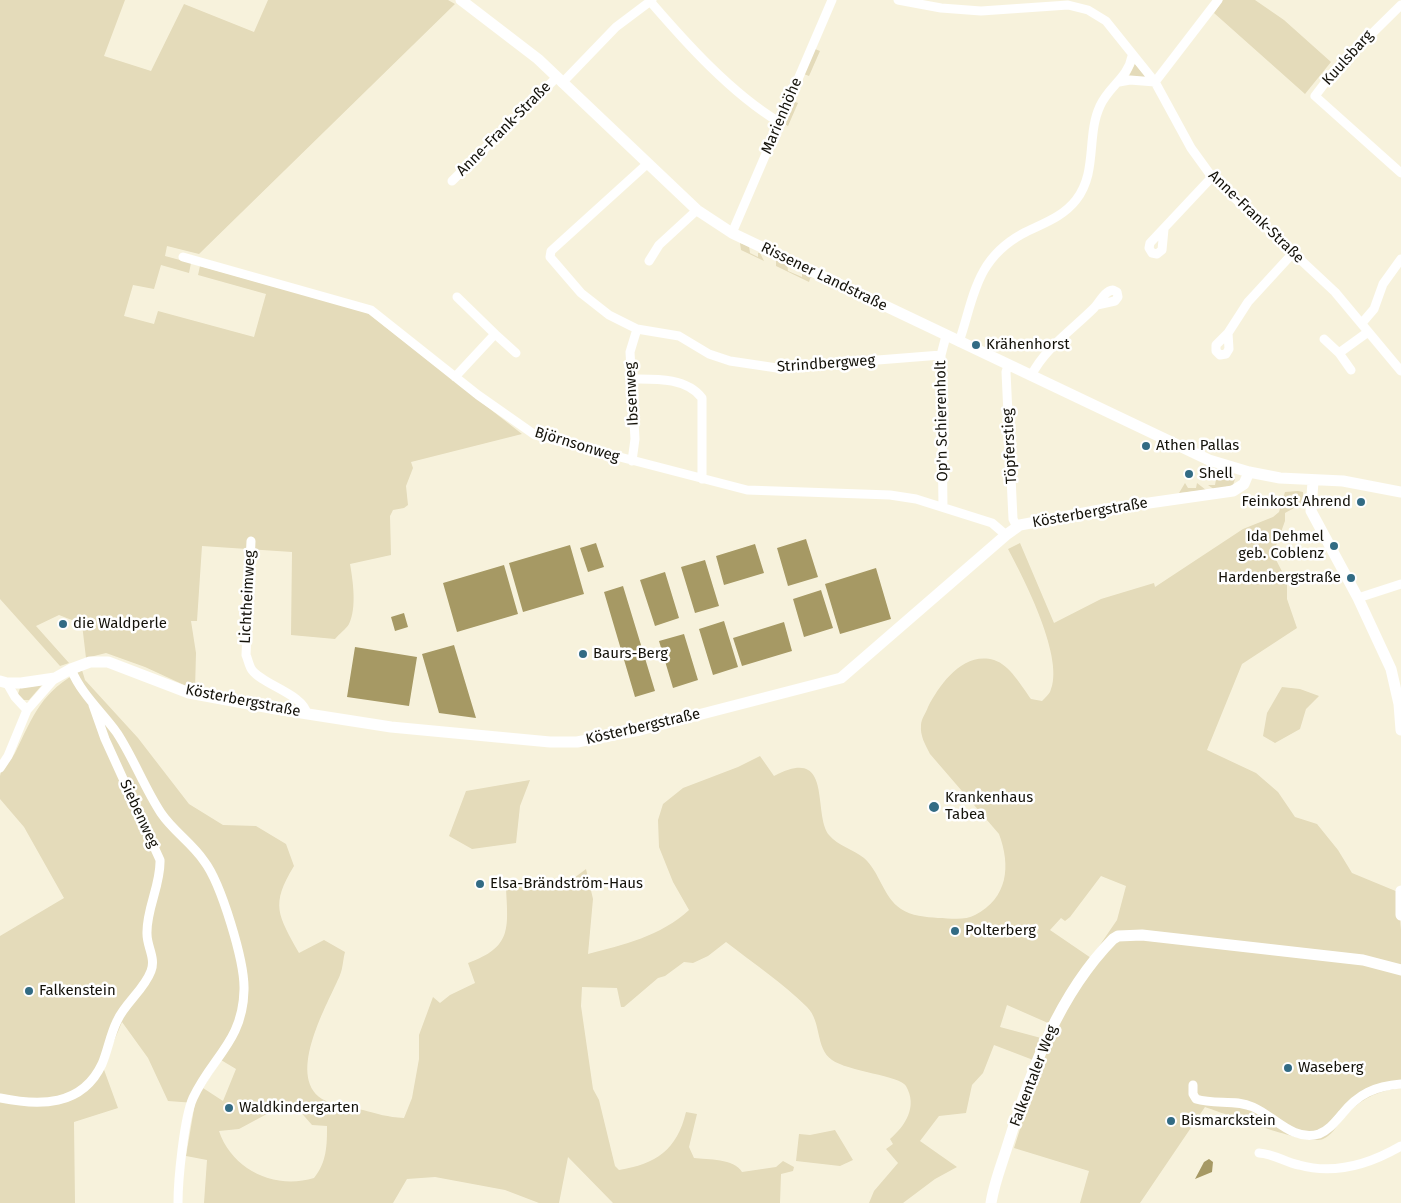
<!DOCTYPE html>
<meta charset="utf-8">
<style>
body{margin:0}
canvas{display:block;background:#f7f2dc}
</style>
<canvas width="1401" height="1203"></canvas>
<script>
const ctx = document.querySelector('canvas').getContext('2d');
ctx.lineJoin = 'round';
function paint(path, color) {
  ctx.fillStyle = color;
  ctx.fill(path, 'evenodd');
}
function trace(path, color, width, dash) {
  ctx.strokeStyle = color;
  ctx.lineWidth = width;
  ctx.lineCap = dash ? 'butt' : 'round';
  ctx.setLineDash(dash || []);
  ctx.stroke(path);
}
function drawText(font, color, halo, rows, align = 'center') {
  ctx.font = font + ' "Fira Sans",sans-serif';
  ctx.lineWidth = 5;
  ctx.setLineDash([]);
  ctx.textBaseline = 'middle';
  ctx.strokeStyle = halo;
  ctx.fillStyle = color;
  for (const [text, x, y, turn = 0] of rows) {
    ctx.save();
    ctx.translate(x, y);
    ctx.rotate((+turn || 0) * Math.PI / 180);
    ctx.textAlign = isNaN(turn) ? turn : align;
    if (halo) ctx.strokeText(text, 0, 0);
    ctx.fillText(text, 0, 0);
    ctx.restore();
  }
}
const green = new Path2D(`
 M 0,0 L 125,0 L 104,56 L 151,71 L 184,4 L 254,32 L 268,0 L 448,0 L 455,4 L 199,254 L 167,246 L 165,256 L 191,263 L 189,273 L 161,265 L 154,289 L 133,285 L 124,316 L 154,324 L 158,311 L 254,337 L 266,294 L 198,275 L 200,266 L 366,312 L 522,434 L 411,462 L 413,468 L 406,486 L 408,505 L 404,508 L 393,510 L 390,516 L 391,555 L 350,564 C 353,581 357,608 349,624 C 346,629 339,634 335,639 L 291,635 L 292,552 L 202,546 L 197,621 L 191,621 L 196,653 L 195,690 L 145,667 L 106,653 L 86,658 L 82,624 L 59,615 L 36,626 L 69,663 L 60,666 L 0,599 Z
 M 1223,0 L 1255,0 L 1284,20 L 1331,62 L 1305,94 L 1214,13 Z
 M 815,49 L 820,51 L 809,76 L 804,74 Z
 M 1135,64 L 1146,77 L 1128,78 Z
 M 793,101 L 798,103 L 788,126 L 783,123 Z
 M 740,243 L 749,246 L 750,253 L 758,257 L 758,253 L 760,253 L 764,261 L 741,250 Z
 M 776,258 L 787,263 L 788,271 L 802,277 L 802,271 L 811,276 L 809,282 L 776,266 Z
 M 1215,470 L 1235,479 L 1233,485 L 1215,490 L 1208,485 L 1215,485 L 1217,474 L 1210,472 Z
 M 1185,483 L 1188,488 L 1196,488 L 1197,483 L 1206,490 L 1179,493 Z
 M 1298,491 L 1303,492 L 1304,508 L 1301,504 L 1285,513 L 1285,521 L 1273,554 L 1287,581 L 1287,599 L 1297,628 L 1242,664 L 1207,750 L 1256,773 L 1278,792 L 1295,817 L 1317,824 L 1338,850 L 1352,873 L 1398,892 L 1401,930 L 1401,1088 C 1376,1091 1358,1100 1342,1120 C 1337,1126 1331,1136 1323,1139 C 1307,1146 1226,1114 1205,1107 L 1140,1203 L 1080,1203 L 1089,1171 L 1014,1148 L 1041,1063 L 994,1045 L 983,1073 L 972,1085 L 966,1113 L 939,1116 L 920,1141 L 957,1167 L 935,1179 L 903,1203 L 869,1203 L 874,1191 L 898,1163 L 886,1149 L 893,1144 L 890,1139 C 905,1126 918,1107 906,1086 C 901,1076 847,1071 832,1060 C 815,1048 822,1022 807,1007 C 783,983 753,963 726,942 L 708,956 L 693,963 L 684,962 L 665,976 L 658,978 L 624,1007 L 621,1007 L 617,988 L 582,987 L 581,1006 L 593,1089 L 599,1100 L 615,1166 L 619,1170 C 656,1164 677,1150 686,1112 L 697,1114 L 689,1147 L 694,1158 C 708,1160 734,1158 742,1172 L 776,1167 L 783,1161 L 794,1167 L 793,1171 L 781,1174 L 780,1203 L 613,1203 L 568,1157 L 559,1203 L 539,1203 L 505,1190 L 435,1177 L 407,1179 L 393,1203 L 204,1203 L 207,1160 L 186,1156 L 195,1103 L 168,1101 L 148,1058 L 122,1022 L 103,1067 L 118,1108 L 74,1122 L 75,1203 L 0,1203 L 0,936 L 64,898 L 24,827 L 0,799 C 0,792 0,783 0,776 C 1,769 11,760 15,753 C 34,714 41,692 82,670 L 85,680 L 138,738 L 189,804 L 223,825 L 256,826 L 286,844 L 294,866 C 270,905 278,915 299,953 L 324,940 L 345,952 C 343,959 343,968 340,975 C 329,1002 285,1075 322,1099 C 334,1106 349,1107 363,1110 C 378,1114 387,1117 404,1118 L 412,1098 L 419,1059 L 419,1035 L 433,997 L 440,1003 L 450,995 L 475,983 L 468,963 C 512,947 508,929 506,888 L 570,881 L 586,869 L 593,899 L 588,954 C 623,945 661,936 689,910 L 673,882 L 659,847 L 658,820 L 663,804 L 683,788 L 738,767 L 760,756 L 774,776 C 834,744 812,813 829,835 C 838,846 853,849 864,858 C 880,872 883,897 901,909 C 911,916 926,917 938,918 C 949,918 965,921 975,915 C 1008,898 1011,866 999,834 L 930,754 C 925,744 920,736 921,725 C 921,719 926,713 928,707 C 940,684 963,651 994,660 C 1010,665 1022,687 1031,699 L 1042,701 C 1045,698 1048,695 1050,692 C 1066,660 1024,579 1008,549 L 1020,543 L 1054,623 L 1101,599 L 1154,583 L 1155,587 L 1243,529 L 1273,517 L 1279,512 L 1285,492 ZM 1101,876 L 1126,886 L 1117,920 L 1091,958 L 1050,930 L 1061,918 L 1065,921 L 1070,917 ZM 1007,1005 L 1048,1023 L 1041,1038 L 1000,1027 ZM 221,1060 L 236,1069 L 223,1101 L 203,1088 ZM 291,1101 L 312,1125 L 327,1126 C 327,1145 327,1162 314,1178 C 275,1190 232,1170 219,1131 L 239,1129 Z
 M 42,685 L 29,700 L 22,700 L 18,694 L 20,688 Z
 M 1282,687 L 1300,689 L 1319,696 L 1306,709 L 1300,729 L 1275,743 L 1263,736 L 1267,713 Z
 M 530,780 L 520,806 L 516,843 L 472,849 L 449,836 L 466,791 Z
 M 835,1130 L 853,1160 L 840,1166 L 796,1161 L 799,1134 L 810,1135 Z`);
const water = new Path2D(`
 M 806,539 L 818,577 L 788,586 L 777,548 Z
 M 596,543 L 604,567 L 588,572 L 580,548 Z
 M 755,544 L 764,573 L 724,585 L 716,556 Z
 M 570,545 L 584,594 L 523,612 L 509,563 Z
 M 705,560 L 719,606 L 695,613 L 681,567 Z
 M 504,565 L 518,614 L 457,632 L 443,583 Z
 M 876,568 L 891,619 L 840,634 L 825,584 Z
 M 665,572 L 679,618 L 655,626 L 640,580 Z
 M 623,586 L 655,691 L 635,697 L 604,592 Z
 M 821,590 L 833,628 L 804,637 L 793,599 Z
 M 404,613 L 408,627 L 395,631 L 391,617 Z
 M 724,621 L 738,667 L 713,675 L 699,629 Z
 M 784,622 L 792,651 L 742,666 L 733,638 Z
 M 684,634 L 698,680 L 673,688 L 659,641 Z
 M 454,645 L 476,718 L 439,713 L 422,654 Z
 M 355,647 L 417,657 L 409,706 L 347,697 Z
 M 1209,1159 L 1213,1162 L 1212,1172 L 1195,1179 L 1204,1162 Z`);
const street = new Path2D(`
 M 649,0 C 686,43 731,93 779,122
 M 898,0 L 941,8 L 981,11 L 1068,5 L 1088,10 L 1106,21 L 1155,82 L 1191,148 L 1212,177 L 1335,292 L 1401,371
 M 1401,5 L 1334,71 L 1315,96 L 1401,173
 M 1119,82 L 1130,80 L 1155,82
 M 1155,82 L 1218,0
 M 562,83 L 616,27 L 652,0
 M 647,164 L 551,251 L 550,257 L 581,293 L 609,315 L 637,329 L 679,336 L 709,354 L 730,361 L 777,368 L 941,355
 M 452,181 L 557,77
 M 1164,229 L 1162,250 L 1157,254 L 1152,253 L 1149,248 L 1150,243 L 1212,177
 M 732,233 L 832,0
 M 183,257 L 371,310 L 478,395 L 535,435 L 747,490 L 890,495 L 916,499 L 992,523 L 1006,535
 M 649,261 L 659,245 L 697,210
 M 457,297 L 495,334
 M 1362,323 L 1374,309 L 1383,284 L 1401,259
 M 1228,333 L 1229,349 L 1226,354 L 1220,355 L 1216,351 L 1216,345 L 1228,333 L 1248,302 L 1293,253
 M 1324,339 L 1339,353 L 1351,370
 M 959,342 C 974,298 975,260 1022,234 C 1041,224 1062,218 1076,200 C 1098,172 1086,136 1100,106 C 1109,86 1128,78 1132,56
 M 1339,353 L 1368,332
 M 1008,366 L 1006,372 L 1013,519 L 1017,527
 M 1031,376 C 1044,349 1073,329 1094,308 C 1100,302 1104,291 1113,290 L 1117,292 L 1118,297 L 1115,301 L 1097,305
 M 455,377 L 495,334 L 516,353
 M 630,379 C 654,379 686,377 702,398 L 702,479
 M 632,461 L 635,439 L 630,352 L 637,329
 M 943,507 L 941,355 L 946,336
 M 251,541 L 246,655 C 248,659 249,666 252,670 C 263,685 303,694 307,714
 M 1358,598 L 1401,584
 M 71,669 C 81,694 102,712 117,733 C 134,759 144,787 161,813 C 173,831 192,843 204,861 C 221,883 245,962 244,990 C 243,1041 212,1057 193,1098 C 184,1118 178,1180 178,1203
 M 7,683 L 15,697 L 27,710
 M 0,768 L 8,756 L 27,710 L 55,678
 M 1193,1085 L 1193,1094 L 1196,1099 C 1215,1105 1235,1099 1253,1107 C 1274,1116 1293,1142 1319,1134 C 1329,1130 1335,1122 1342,1114 C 1358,1094 1375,1086 1401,1084
 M 0,1098 C 39,1106 82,1107 102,1064 C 108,1050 110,1035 117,1021 C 125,1003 144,990 151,971 C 156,958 147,947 147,934 C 146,909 161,885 160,860 L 105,739 L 93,705
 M 1259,1153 C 1274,1154 1285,1162 1299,1165 C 1334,1175 1370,1164 1401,1146`);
const secondary = new Path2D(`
 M 461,0 L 538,59 L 697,210 L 732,233 L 1209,460 L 1249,472 L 1280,478 L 1343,481 L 1401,492
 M 1313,481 L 1311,511 L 1358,598 L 1391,669 L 1399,704 L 1401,730
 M 0,681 L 7,683 L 21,683 L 55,678 L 71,669 L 90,662 L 108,662 L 189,693 L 276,709 L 391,727 L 550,742 L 577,742 L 640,730 L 841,678 L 1006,535 L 1020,525 L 1100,510 L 1233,491 L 1244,484 L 1249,472
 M 1401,891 L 1401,915
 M 991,1203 C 994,1183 1002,1164 1008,1144 C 1031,1071 1058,995 1113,939 L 1118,936 L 1142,935 L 1363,960 L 1401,970`);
const markers = [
 [976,345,5,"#326b84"],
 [1146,446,5,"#326b84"],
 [1189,474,5,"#326b84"],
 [1361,502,5,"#326b84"],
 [1334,546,5,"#326b84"],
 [1351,578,5,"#326b84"],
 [63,624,5,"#326b84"],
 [583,654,5,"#326b84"],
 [934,807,6,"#326b84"],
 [480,884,5,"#326b84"],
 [955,931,5,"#326b84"],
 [29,991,5,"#326b84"],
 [1288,1068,5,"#326b84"],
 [229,1108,5,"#326b84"],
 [1171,1121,5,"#326b84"]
];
const streetNames = [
 ["Kuulsbarg",1348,58,-48],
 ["Marienhöhe",782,116,-67],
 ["Anne-Frank-Straße",504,129,-45],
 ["Anne-Frank-Straße",1256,217,44],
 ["Rissener Landstraße",824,277,26],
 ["Strindbergweg",826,364,-4],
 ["Ibsenweg",632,394,-93],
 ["Op'n Schierenholt",942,421,-91],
 ["Björnsonweg",577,445,17],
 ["Töpferstieg",1010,446,-93],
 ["Kösterbergstraße",1090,513,-10],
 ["Lichtheimweg",248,597,-87],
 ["Kösterbergstraße",243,701,11],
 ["Kösterbergstraße",643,727,-13],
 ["Siebenweg",139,814,65],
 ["Falkentaler Weg",1034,1076,-69]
];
const poiNames = [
 ["Krähenhorst",986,345],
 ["Athen Pallas",1156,446],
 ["Shell",1199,474],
 ["Feinkost Ahrend",1351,502,"right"],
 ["Ida Dehmel",1324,537,"right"],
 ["geb. Coblenz",1324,554,"right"],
 ["Hardenbergstraße",1341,578,"right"],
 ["die Waldperle",73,624],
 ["Baurs-Berg",593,654],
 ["Krankenhaus",945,798],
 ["Tabea",945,815],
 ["Elsa-Brändström-Haus",490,884],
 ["Polterberg",965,931],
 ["Falkenstein",39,991],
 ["Waseberg",1298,1068],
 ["Waldkindergarten",239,1108],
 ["Bismarckstein",1181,1121]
];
paint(green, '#e4dbba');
paint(water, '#a69964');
trace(street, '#fff', 9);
trace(secondary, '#fff', 11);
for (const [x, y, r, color] of markers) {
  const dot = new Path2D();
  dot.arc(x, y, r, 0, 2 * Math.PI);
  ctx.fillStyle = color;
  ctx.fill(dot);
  trace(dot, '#fff', 2);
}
drawText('15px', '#14120a', '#fff', streetNames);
drawText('15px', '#14120a', '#fff', poiNames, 'left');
</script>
